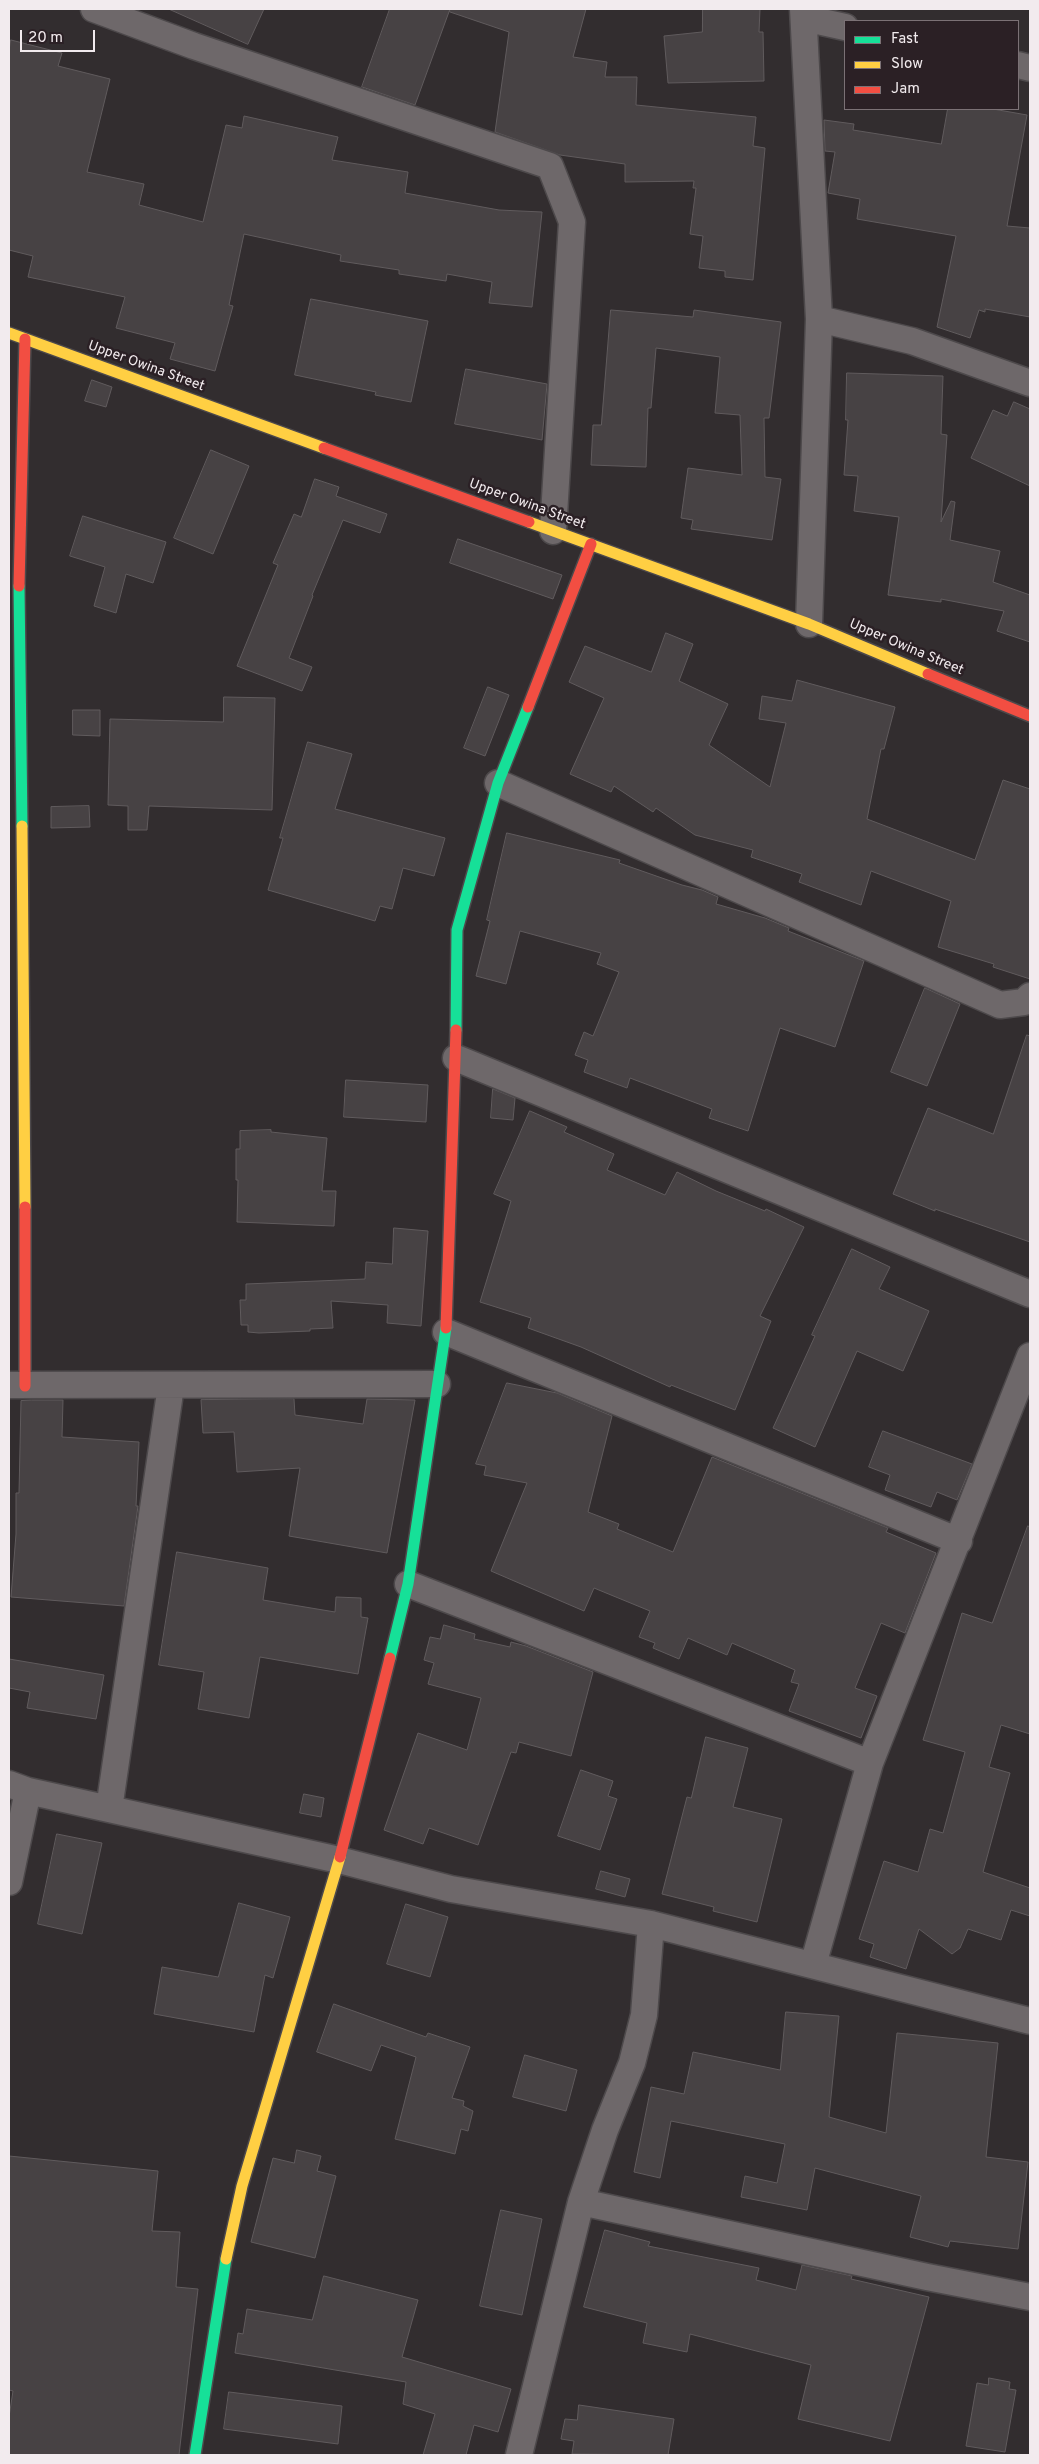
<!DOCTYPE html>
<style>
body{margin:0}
#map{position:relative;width:1039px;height:2464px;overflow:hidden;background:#322d2f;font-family:Overpass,sans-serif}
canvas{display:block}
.frame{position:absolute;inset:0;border:10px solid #f2ebee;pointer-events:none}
.legend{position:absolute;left:844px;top:20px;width:175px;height:90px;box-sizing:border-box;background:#2b2025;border:1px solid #7b7175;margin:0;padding:6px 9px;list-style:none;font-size:15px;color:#f2ebee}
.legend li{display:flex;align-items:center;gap:10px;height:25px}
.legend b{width:25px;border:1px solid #7b7175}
.scale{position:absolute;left:20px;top:30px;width:75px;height:22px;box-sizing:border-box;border:2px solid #f2ebee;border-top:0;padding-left:6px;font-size:15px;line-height:18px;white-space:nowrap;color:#f2ebee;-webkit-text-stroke:4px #2b2025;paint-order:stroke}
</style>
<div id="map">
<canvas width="1039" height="2464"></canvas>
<div class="frame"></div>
<ul class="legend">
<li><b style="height:6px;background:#16e098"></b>Fast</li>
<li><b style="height:6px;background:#ffcf43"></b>Slow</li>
<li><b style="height:6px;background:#f24e42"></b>Jam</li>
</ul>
<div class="scale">20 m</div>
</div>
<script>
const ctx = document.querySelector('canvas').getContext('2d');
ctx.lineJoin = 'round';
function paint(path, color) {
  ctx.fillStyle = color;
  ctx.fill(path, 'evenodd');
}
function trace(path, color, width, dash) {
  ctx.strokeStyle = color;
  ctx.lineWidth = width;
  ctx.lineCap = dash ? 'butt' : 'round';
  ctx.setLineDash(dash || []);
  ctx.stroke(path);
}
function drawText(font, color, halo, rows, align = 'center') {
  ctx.font = font + ' Overpass,sans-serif';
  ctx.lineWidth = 5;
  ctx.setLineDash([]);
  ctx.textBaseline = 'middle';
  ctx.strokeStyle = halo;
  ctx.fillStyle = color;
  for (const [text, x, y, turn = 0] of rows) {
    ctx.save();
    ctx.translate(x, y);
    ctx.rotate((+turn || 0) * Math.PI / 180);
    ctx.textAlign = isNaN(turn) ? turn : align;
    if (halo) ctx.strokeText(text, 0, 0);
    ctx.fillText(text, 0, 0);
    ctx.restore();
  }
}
const building = new Path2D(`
 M 169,9 L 264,9 L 248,44 Z
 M 390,9 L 450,9 L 415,105 L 362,87 Z
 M 450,9 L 586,9 L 573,57 L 607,62 L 605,77 L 637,77 L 636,105 L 756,117 L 753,146 L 765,148 L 753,280 L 725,277 L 725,271 L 699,268 L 703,236 L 690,234 L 696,188 L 693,188 L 694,181 L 625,182 L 625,164 L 560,155 L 495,132 L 509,32 L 450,12 Z
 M 703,9 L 760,9 L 759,32 L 763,32 L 764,81 L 668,83 L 664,36 L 702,32 Z
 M 11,40 L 62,53 L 58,66 L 110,79 L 87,172 L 144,184 L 139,205 L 203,222 L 226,125 L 242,128 L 244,116 L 338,137 L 332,160 L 408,172 L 405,193 L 499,210 L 542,212 L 532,307 L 489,303 L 492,282 L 447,274 L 446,281 L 399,274 L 399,270 L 340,261 L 341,255 L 244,234 L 229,305 L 233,306 L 215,371 L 170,359 L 175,343 L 116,328 L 125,297 L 28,277 L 33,256 L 9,250 L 9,51 Z
 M 948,109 L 993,109 L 1027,115 L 1007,226 L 1030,228 L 1030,317 L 985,309 L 985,312 L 979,310 L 970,338 L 937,327 L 956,236 L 857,219 L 860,199 L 828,193 L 835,152 L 825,151 L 824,120 L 854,124 L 853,130 L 941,144 Z
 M 311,299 L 428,321 L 411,402 L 375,395 L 376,392 L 295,375 Z
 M 611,310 L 693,317 L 694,310 L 781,322 L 769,418 L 764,418 L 765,477 L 781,479 L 772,540 L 691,529 L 693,520 L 681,518 L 688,468 L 742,475 L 740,415 L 715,413 L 720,357 L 656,348 L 651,408 L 648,408 L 646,467 L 591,465 L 593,425 L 601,425 Z
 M 466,369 L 547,384 L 542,440 L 455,424 Z
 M 847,373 L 943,376 L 941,434 L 947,435 L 941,522 L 951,501 L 955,502 L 950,540 L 1000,551 L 993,582 L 1030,595 L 1030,642 L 997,631 L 1004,611 L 941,599 L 941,602 L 888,595 L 899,517 L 854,511 L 858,476 L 844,475 L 848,420 L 846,420 Z
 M 92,380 L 112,387 L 106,407 L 85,401 Z
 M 1014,402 L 1030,409 L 1030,486 L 971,458 L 993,410 L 1007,416 Z
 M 211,450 L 249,466 L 213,554 L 174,538 Z
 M 315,479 L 339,487 L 336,496 L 387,514 L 380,533 L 343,520 L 312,595 L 313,596 L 289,658 L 312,667 L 302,691 L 237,666 L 278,565 L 273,563 L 294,514 L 301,517 Z
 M 83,516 L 166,542 L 153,583 L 126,574 L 116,613 L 94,606 L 105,567 L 70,556 Z
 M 458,539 L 562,575 L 553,599 L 450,563 Z
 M 666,633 L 693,644 L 679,681 L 728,704 L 709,745 L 770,787 L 786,723 L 759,719 L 762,696 L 792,701 L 797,680 L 895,707 L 884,749 L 881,749 L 867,819 L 975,860 L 1003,780 L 1030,789 L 1030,979 L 993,967 L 994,964 L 938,947 L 951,901 L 871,871 L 861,905 L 799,882 L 802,874 L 751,857 L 753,850 L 695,835 L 656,808 L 653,812 L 614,786 L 611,792 L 570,774 L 604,698 L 569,682 L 585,646 L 651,672 Z
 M 488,687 L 509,695 L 485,756 L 464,748 Z
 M 224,697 L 275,698 L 272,810 L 149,806 L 147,830 L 128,830 L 128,806 L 108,805 L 110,719 L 223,722 Z
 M 73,710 L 100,710 L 100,736 L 73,735 Z
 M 308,742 L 352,754 L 335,809 L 445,838 L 434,876 L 403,868 L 392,909 L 380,906 L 375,921 L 268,890 L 283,838 L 280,838 Z
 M 89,806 L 90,827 L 51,828 L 51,807 Z
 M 507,833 L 620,860 L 619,863 L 682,885 L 702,890 L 718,897 L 716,904 L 765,918 L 789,928 L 788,931 L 864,961 L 835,1047 L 780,1028 L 748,1131 L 709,1118 L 712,1109 L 630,1078 L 627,1088 L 584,1072 L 588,1060 L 575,1055 L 584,1032 L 593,1036 L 619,972 L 597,964 L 601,953 L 520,931 L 506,984 L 476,976 L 490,921 L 487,920 Z
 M 925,988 L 960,1004 L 927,1086 L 891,1072 Z
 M 1027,1035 L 1030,1036 L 1030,1242 L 935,1209 L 935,1211 L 893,1194 L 928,1108 L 993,1134 Z
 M 346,1080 L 428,1085 L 426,1122 L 344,1117 Z
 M 493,1089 L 515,1098 L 513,1120 L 491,1118 Z
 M 530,1111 L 567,1127 L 564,1132 L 614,1154 L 607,1170 L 665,1195 L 677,1172 L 716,1191 L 765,1211 L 766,1209 L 804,1227 L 760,1316 L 771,1321 L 735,1410 L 671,1385 L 670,1387 L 581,1347 L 528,1328 L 531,1318 L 480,1302 L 511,1201 L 494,1194 Z
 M 271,1130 L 271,1132 L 327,1138 L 322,1191 L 336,1191 L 334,1226 L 237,1222 L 238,1180 L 236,1180 L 236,1149 L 240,1149 L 240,1131 Z
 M 394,1228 L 428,1231 L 421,1326 L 387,1323 L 388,1305 L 331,1301 L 333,1328 L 310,1329 L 310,1331 L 259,1333 L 248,1332 L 248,1325 L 241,1325 L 240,1300 L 246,1300 L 246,1284 L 365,1279 L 366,1262 L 392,1264 Z
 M 852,1249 L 890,1267 L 879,1289 L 929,1311 L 903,1371 L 857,1351 L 815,1447 L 773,1428 L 815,1336 L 812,1335 Z
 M 507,1383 L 557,1393 L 612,1416 L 588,1512 L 619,1524 L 617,1529 L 673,1552 L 712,1457 L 888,1528 L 886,1532 L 936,1553 L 905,1633 L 881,1623 L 855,1688 L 877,1696 L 861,1738 L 789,1711 L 799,1684 L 791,1682 L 795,1670 L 732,1643 L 727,1655 L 688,1638 L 679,1659 L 653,1648 L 655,1643 L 639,1637 L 650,1611 L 594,1588 L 584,1611 L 491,1571 L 527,1483 L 484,1475 L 486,1466 L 476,1464 Z
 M 294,1399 L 295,1415 L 363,1424 L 367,1399 L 415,1400 L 387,1553 L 289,1536 L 300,1468 L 237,1472 L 234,1432 L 203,1433 L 201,1400 Z
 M 32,1400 L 63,1400 L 62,1437 L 139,1442 L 136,1506 L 138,1506 L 124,1606 L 11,1597 L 16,1534 L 16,1493 L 19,1493 L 21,1401 Z
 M 883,1431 L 972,1464 L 957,1500 L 937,1492 L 931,1507 L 885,1490 L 890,1475 L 869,1467 Z
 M 1028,1526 L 1030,1527 L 1030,1734 L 1001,1725 L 989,1767 L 1010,1773 L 983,1872 L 1030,1888 L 1030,1916 L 1011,1910 L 1001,1940 L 968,1929 L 960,1948 L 952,1954 L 919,1929 L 906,1969 L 870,1957 L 874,1944 L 859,1939 L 884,1861 L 918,1872 L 930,1829 L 943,1833 L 965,1752 L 923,1740 L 962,1613 L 992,1623 Z
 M 177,1552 L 268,1568 L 263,1600 L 335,1612 L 336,1597 L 361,1598 L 361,1617 L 368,1618 L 358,1674 L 260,1657 L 249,1718 L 198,1709 L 204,1672 L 159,1665 Z
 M 444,1625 L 475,1634 L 474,1639 L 510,1647 L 511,1642 L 526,1646 L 593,1672 L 571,1756 L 519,1742 L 516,1753 L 511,1752 L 478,1845 L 429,1828 L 423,1844 L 384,1830 L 418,1733 L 467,1750 L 481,1698 L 428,1684 L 434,1663 L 424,1660 L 430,1637 L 440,1639 Z
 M 9,1659 L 104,1675 L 96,1719 L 27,1708 L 30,1692 L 9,1688 Z
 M 706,1737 L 748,1748 L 733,1807 L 782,1819 L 757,1922 L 713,1911 L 714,1907 L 662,1894 L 687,1797 L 691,1798 Z
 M 581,1770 L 613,1781 L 608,1796 L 617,1799 L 600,1850 L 558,1836 Z
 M 304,1794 L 324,1798 L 321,1817 L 300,1813 Z
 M 57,1834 L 102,1843 L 82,1934 L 38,1924 Z
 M 601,1871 L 630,1879 L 625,1897 L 596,1889 Z
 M 239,1903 L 290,1917 L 273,1978 L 265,1975 L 254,2032 L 154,2014 L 162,1967 L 218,1977 Z
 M 406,1904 L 448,1917 L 430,1977 L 387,1964 Z
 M 334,2004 L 426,2037 L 428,2033 L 470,2047 L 452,2098 L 464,2101 L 463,2106 L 473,2111 L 468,2131 L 461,2129 L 455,2154 L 395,2139 L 416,2057 L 381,2045 L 371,2071 L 317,2052 Z
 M 786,2012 L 839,2016 L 829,2117 L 886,2133 L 897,2033 L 998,2043 L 986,2157 L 1028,2162 L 1018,2249 L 950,2241 L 948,2247 L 910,2237 L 921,2196 L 815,2168 L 807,2210 L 741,2197 L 745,2176 L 777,2183 L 785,2144 L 671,2121 L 660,2178 L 634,2172 L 651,2087 L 684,2094 L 693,2052 L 780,2070 Z
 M 525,2055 L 577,2070 L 566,2111 L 513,2097 Z
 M 297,2150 L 321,2156 L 317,2171 L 336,2176 L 315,2258 L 251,2242 L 273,2158 L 294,2163 Z
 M 9,2156 L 158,2171 L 152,2231 L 180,2232 L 176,2287 L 198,2289 L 179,2455 L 9,2455 L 9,2417 L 13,2391 L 9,2390 Z
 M 501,2210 L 542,2219 L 522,2315 L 480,2306 Z
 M 605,2230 L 650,2242 L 648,2246 L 759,2268 L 756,2280 L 796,2290 L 802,2265 L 852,2276 L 851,2279 L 929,2297 L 890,2441 L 798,2419 L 811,2365 L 690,2334 L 687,2352 L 643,2343 L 647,2323 L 584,2307 Z
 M 324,2276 L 418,2300 L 402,2357 L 511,2389 L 498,2432 L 474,2425 L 466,2455 L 423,2455 L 435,2414 L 403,2404 L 406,2382 L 235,2353 L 238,2333 L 243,2334 L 247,2309 L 312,2320 Z
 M 989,2378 L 1010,2382 L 1009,2389 L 1016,2390 L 1005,2452 L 966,2446 L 977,2383 L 988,2385 Z
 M 229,2392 L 342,2406 L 338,2444 L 224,2429 Z
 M 579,2405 L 674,2419 L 668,2455 L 572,2454 L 574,2441 L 561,2439 L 565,2419 L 577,2420 Z`);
const street = new Path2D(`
 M 94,9 L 194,46 L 550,166 L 572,222 L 553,531
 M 803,9 L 819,319 L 809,624
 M 804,18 L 845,27
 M 1018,65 L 1030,68
 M 819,319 L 912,341 L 1030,383
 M 498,783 L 1000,1005 L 1024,1002 L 1030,996
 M 456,1058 L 1030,1294
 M 446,1332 L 959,1541
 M 9,1385 L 437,1384
 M 408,1584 L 870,1763
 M 9,1784 L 28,1791 L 9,1882
 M 28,1791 L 339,1860 L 451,1889 L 651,1924 L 1030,2021
 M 109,1809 L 171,1386
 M 813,1965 L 870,1763 L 1030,1356
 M 581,2202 L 927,2277 L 1030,2297
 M 519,2455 L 581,2202 L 605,2130 L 632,2063 L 644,2015 L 651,1924`);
const fast = new Path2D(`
 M 19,586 L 22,826
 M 456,1030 L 457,930 L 498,783 L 528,707
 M 390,1658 L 408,1584 L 446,1328
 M 195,2455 L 226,2259`);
const slow = new Path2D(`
 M 9,333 L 324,448
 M 529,522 L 809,624 L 928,674
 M 22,826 L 25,1207
 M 226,2259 L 242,2186 L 340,1857`);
const jam = new Path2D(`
 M 324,448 L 529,522
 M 19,586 L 25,339
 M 928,674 L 1030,716
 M 528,707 L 591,544
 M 25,1207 L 25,1386
 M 446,1328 L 456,1030
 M 340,1857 L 390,1658`);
const streetNames = [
 ["Upper Owina Street",146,367,20],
 ["Upper Owina Street",527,505,20],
 ["Upper Owina Street",906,648,23]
];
paint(building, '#474244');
trace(building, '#605b5d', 1);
trace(street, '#4d494b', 29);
trace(fast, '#4d494b', 14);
trace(slow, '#4d494b', 14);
trace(jam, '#4d494b', 14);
trace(street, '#6e686a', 26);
trace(fast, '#16e098', 11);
trace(slow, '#ffcf43', 11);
trace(jam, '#f24e42', 11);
drawText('14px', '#f2ebee', '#2b2025', streetNames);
</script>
